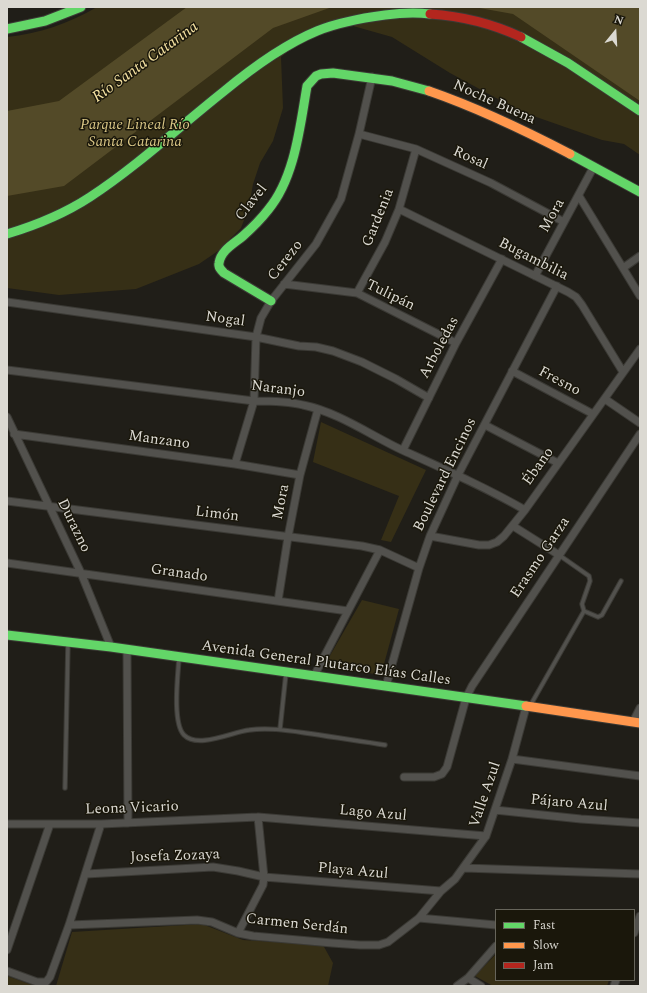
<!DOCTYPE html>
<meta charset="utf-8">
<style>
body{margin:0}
#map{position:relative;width:647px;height:993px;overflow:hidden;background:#201e18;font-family:Spectral,serif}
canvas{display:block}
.frame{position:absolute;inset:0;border:8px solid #dbd9d2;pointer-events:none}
.legend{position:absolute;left:495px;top:909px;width:140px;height:72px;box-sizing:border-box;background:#1a170b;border:1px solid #67655b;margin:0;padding:5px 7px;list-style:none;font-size:12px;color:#dbd9d2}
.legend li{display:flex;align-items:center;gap:8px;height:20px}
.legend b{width:20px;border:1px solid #67655b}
.north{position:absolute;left:595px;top:12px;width:40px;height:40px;-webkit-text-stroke:3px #1a170b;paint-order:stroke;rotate:18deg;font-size:11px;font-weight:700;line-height:16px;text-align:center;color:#dbd9d2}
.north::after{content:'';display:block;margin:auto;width:14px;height:18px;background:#dbd9d2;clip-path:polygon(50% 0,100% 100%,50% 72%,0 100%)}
</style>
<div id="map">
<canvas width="647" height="993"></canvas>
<div class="frame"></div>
<ul class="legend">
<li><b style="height:5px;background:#63d668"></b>Fast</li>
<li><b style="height:5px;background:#ff974d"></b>Slow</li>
<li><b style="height:5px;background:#b3261e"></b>Jam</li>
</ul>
<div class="north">N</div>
</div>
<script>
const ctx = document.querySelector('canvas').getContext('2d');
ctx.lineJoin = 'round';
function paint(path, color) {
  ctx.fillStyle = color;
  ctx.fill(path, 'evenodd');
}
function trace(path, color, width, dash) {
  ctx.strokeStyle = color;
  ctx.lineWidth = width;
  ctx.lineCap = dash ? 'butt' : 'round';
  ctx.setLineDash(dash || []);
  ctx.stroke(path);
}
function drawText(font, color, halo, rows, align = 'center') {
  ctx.font = font + ' Spectral,serif';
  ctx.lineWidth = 3;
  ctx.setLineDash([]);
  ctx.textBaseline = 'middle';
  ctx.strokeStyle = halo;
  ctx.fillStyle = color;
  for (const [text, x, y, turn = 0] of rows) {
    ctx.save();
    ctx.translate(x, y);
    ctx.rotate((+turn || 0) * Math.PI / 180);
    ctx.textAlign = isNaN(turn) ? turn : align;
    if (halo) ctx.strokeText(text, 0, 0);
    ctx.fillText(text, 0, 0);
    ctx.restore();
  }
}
const green = new Path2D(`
 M 97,7 L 640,7 L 640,155 L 624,144 L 602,140 L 522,112 L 450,73 L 392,37 L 346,24 L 317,29 L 281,57 L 283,108 L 273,141 L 260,163 L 253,184 L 249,207 L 241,228 L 218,251 L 199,264 L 136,289 L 59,295 L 7,288 L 7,37 C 38,34 70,23 97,7 Z
 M 321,422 L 426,470 L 391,542 L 381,540 L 399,496 L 313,462 Z
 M 362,600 L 399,609 L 381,675 L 324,666 Z
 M 202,924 L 243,940 L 323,945 L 333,963 L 328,986 L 56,986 L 72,932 Z
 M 496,954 L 496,980 L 609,980 L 607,986 L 493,986 L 475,976 Z
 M 7,976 L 35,986 L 7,986 Z`);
const water = new Path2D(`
 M 187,7 L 332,7 L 273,28 L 64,186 L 7,196 L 7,111 L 59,101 Z
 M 474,7 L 640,7 L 640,101 L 513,14 Z`);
const lane = new Path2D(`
 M 559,555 L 589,576 L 590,581 L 582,604 L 584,611 L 598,617 L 602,615 L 621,581
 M 179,658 C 178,674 172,723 184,735 C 198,749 232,732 249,730 C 270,727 291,731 313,734 C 337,738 361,741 385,745
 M 530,706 L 584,611
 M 280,729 L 286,673
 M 65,788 L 68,643`);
const street = new Path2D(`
 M 359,134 L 416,149 L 491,183 L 564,222
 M 579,196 L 640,296
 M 399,209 L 568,292 L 576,297 L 582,305 L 623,372
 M 623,268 L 640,256
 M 535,276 L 593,168
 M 284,284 L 357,293 L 456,343
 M 357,293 L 385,242 L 399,209 L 416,149
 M 7,302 L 256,337 L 299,346 L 316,347 L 333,351 L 362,362 L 396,379 L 429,398
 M 7,370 L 254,401 C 270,401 287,401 303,405 C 338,412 370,435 402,450 C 444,469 485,487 525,510
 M 512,371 L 593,414
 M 605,399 L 640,423
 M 7,417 L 81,573 L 111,647
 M 485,425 L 558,463
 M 14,434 L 235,464 L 300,475
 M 403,450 L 456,343 L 502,259
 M 235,464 L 254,401 L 256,337 L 261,318 L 271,301 L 316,244 L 341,199 L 359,134 L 372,77
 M 7,501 L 362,546 L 380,550 L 419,568
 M 513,526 L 559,555
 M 430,536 L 479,545 L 489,545 L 497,542 L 504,536 L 525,510 L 640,349
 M 7,563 L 348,611
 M 278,601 L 288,537 L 300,475 L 318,409
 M 127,650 L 128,823
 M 314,676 L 380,550
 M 386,686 L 419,568 L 430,536 L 458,475 L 557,286
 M 633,722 L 640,708
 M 512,759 L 640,776
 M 404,777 L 434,777 L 442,774 L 447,767 L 466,698 L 472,686 L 640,434
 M 495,810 L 581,819 L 640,823
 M 7,824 L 101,824 L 258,817 L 486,836
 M 464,868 L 640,874
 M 86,874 L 213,867 L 238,871 L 264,877 L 441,891
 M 419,918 L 496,925
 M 69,925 L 197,920 L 212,922 L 238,933 L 253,936 L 332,943 L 360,945 L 379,945 L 388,942 L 419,918 L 441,891 L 455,879 L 486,836 L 512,759 L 526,707
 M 238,933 L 263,885 L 264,877 L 258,817
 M 634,933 L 640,916
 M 7,950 L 50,824
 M 7,971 L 37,982 L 46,982 L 50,977 L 69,925 L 101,824
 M 468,978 L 481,986
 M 457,986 L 468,978 L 496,946
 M 614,986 L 616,980`);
const fast = new Path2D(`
 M 7,29 L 45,21 L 81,7
 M 521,37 L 568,63 L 640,111
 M 570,154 L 640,192
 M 7,234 C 37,225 64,214 90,197 C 137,166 179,127 223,92 C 252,68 283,45 317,31 C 339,22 362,18 385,15 C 400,13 414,12 430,14
 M 271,301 L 224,273 C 221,270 218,267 219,263 C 221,250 235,243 243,236 C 252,228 261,219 268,210 C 295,178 300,126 307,86 L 316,76 L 321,74 L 333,73 L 392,81 L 429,91
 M 7,635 L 111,647 L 526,706`);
const slow = new Path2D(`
 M 429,91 C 478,108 524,130 570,154
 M 526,706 L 640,723`);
const jam = new Path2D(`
 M 430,14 C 461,16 493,24 521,37`);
const streetNames = [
 ["Noche Buena",494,103,24],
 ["Rosal",470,159,24],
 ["Clavel",252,203,-52],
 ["Mora",553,216,-61],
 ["Gardenia",379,218,-68],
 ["Bugambilia",533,260,27],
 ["Cerezo",286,261,-52],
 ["Tulipán",390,296,26],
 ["Nogal",225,320,8],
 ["Arboledas",440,348,-62],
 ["Fresno",559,382,28],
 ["Naranjo",278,390,7],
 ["Manzano",159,441,8],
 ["Ébano",539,467,-55],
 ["Boulevard Encinos",446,475,-64],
 ["Mora",282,502,-79],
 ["Limón",217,515,7],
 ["Durazno",73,526,64],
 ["Erasmo Garza",541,558,-56],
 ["Granado",179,574,8],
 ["Avenida General Plutarco Elías Calles",326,664,8],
 ["Valle Azul",486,795,-71],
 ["Pájaro Azul",569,804,5],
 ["Leona Vicario",132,809,-2],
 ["Lago Azul",373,814,5],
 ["Josefa Zozaya",175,857,-2],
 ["Playa Azul",353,872,5],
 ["Carmen Serdán",297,925,6]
];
const parkNames = [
 ["Parque Lineal Río",135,126],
 ["Santa Catarina",135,143]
];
const waterNames = [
 ["Río Santa Catarina",146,63,-36]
];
paint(green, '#362f16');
paint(water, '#534a28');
trace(lane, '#3b3a35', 5.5);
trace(street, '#3b3a35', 9);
trace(fast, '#3b3a35', 11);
trace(slow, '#3b3a35', 11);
trace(jam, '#3b3a35', 11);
trace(lane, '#52514d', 3.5);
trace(street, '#52514d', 7);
trace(fast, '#63d668', 9);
trace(slow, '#ff974d', 9);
trace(jam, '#b3261e', 9);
drawText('15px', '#dbd9d2', '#1a170b', streetNames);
drawText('italic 15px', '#d8c585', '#1a170b', parkNames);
drawText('italic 16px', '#f4e1a1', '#1a170b', waterNames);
</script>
